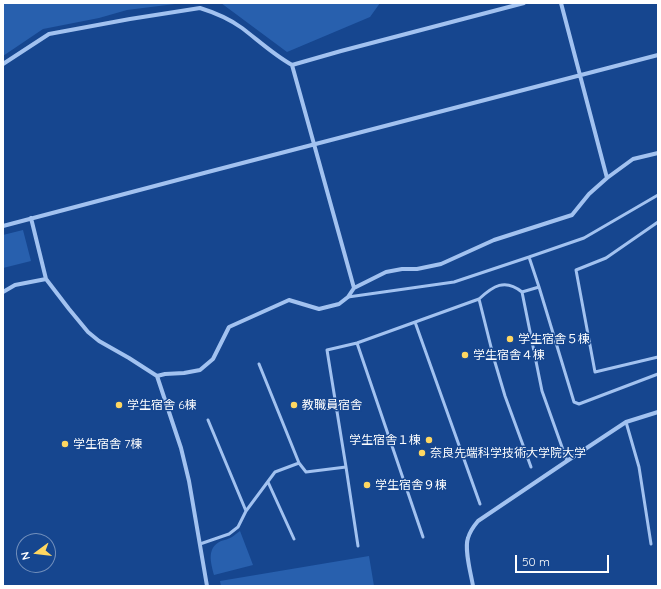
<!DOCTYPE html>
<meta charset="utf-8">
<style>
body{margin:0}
#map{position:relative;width:661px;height:589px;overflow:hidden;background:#16468f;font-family:Quicksand,sans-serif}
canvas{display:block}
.frame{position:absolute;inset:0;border:4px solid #fff;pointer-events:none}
.north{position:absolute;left:16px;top:533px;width:40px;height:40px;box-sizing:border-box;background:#16468f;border:1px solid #7390bc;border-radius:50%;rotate:255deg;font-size:11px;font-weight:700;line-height:16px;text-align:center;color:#fff}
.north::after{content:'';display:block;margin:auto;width:14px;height:18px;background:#ffd761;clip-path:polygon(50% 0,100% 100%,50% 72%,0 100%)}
.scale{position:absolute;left:515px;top:555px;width:94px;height:18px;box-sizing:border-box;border:2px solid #fff;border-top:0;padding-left:5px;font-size:12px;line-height:14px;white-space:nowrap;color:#fff;-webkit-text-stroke:3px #16468f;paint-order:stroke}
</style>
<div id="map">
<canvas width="661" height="589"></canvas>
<div class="frame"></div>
<div class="north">N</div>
<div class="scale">50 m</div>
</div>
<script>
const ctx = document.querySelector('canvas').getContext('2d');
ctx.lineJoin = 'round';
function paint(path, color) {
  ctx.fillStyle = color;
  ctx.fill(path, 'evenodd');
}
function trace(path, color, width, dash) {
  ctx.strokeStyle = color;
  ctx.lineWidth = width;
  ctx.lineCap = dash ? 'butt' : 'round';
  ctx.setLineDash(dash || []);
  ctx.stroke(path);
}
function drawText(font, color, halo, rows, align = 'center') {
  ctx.font = font + ' Quicksand,"Noto Sans JP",sans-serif';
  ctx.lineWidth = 3;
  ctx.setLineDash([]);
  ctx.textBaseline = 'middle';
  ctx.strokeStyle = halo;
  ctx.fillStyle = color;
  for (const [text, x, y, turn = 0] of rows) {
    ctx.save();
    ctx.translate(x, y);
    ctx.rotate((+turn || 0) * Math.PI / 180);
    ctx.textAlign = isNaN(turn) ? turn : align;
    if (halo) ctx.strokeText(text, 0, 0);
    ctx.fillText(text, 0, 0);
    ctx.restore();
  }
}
const green = new Path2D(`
 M 3,3 L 183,3 L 127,10 L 99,18 L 43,29 L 3,56 Z
 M 221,3 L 380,3 L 370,17 L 287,52 Z
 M 23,230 L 31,261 L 3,268 L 3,235 Z
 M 240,531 L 253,565 L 214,575 C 211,563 206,548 221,541 C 224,540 229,539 232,537 C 235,535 237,533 240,531 Z
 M 369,556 L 374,586 L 221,586 L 220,581 Z`);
const lane = new Path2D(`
 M 658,222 L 606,258 L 576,270 L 595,372 L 658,357
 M 529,257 L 584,238 L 658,195
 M 539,287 L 574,402 L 579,404 L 658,374
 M 348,297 L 454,282 L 529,257 L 539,287 L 522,292
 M 479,299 L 494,359 L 505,396 L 531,467
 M 415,322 L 480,504
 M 357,343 L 423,537
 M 259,364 L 299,463
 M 208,420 L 246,511
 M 626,422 L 639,467 L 651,544
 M 346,467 L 358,546
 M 268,482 L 294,539
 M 200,544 L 229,534 L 238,527 L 246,511 L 275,472 L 299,463 L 306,472 L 346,467 L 327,350 L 357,343 L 479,299 C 493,286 505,278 522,292 L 542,391 L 567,461`);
const street = new Path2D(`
 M 561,3 L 607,178
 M 3,64 L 49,34 L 130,19 L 200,8 C 213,12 231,20 242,28 C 259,41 274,55 292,65
 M 31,218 L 46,279
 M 3,226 L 204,173 L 658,55
 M 354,288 L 292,65 L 341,51 L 524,3
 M 3,292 L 15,285 L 46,279 L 69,309 L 88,332 L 99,341 L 129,358 L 157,376 L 165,374 L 184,373 L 200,370 L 213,359 L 229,327 L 289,300 L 319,309 L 339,304 L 348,297 L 354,288 L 386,272 L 402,269 L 417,269 L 441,264 L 494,240 L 572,215 L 589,194 L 607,178 L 633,159 L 658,153
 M 157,376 L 181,448 L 189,481 L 207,586
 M 473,586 C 471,574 464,549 468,538 C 470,531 473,527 478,521 L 567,461 L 626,422 L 658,412`);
const markers = [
 [510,339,4,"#ffd761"],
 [465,355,4,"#ffd761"],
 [119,405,4,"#ffd761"],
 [294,405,4,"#ffd761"],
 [429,440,4,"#ffd761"],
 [65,444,4,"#ffd761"],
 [422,453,4,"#ffd761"],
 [367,485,4,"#ffd761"]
];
const poiNames = [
 ["学生宿舎５棟",518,339],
 ["学生宿舎４棟",473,355],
 ["学生宿舎 6棟",127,405],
 ["教職員宿舎",302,405],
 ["学生宿舎１棟",421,440,"right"],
 ["学生宿舎 7棟",73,444],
 ["奈良先端科学技術大学院大学",430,453],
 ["学生宿舎９棟",375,485]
];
paint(green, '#2860ae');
trace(lane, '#a2c2f0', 3);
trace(street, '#a2c2f0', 4);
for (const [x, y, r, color] of markers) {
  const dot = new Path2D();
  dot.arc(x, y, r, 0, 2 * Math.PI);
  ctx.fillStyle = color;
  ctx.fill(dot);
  trace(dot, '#16468f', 1.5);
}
drawText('12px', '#fff', '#16468f', poiNames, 'left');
</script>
